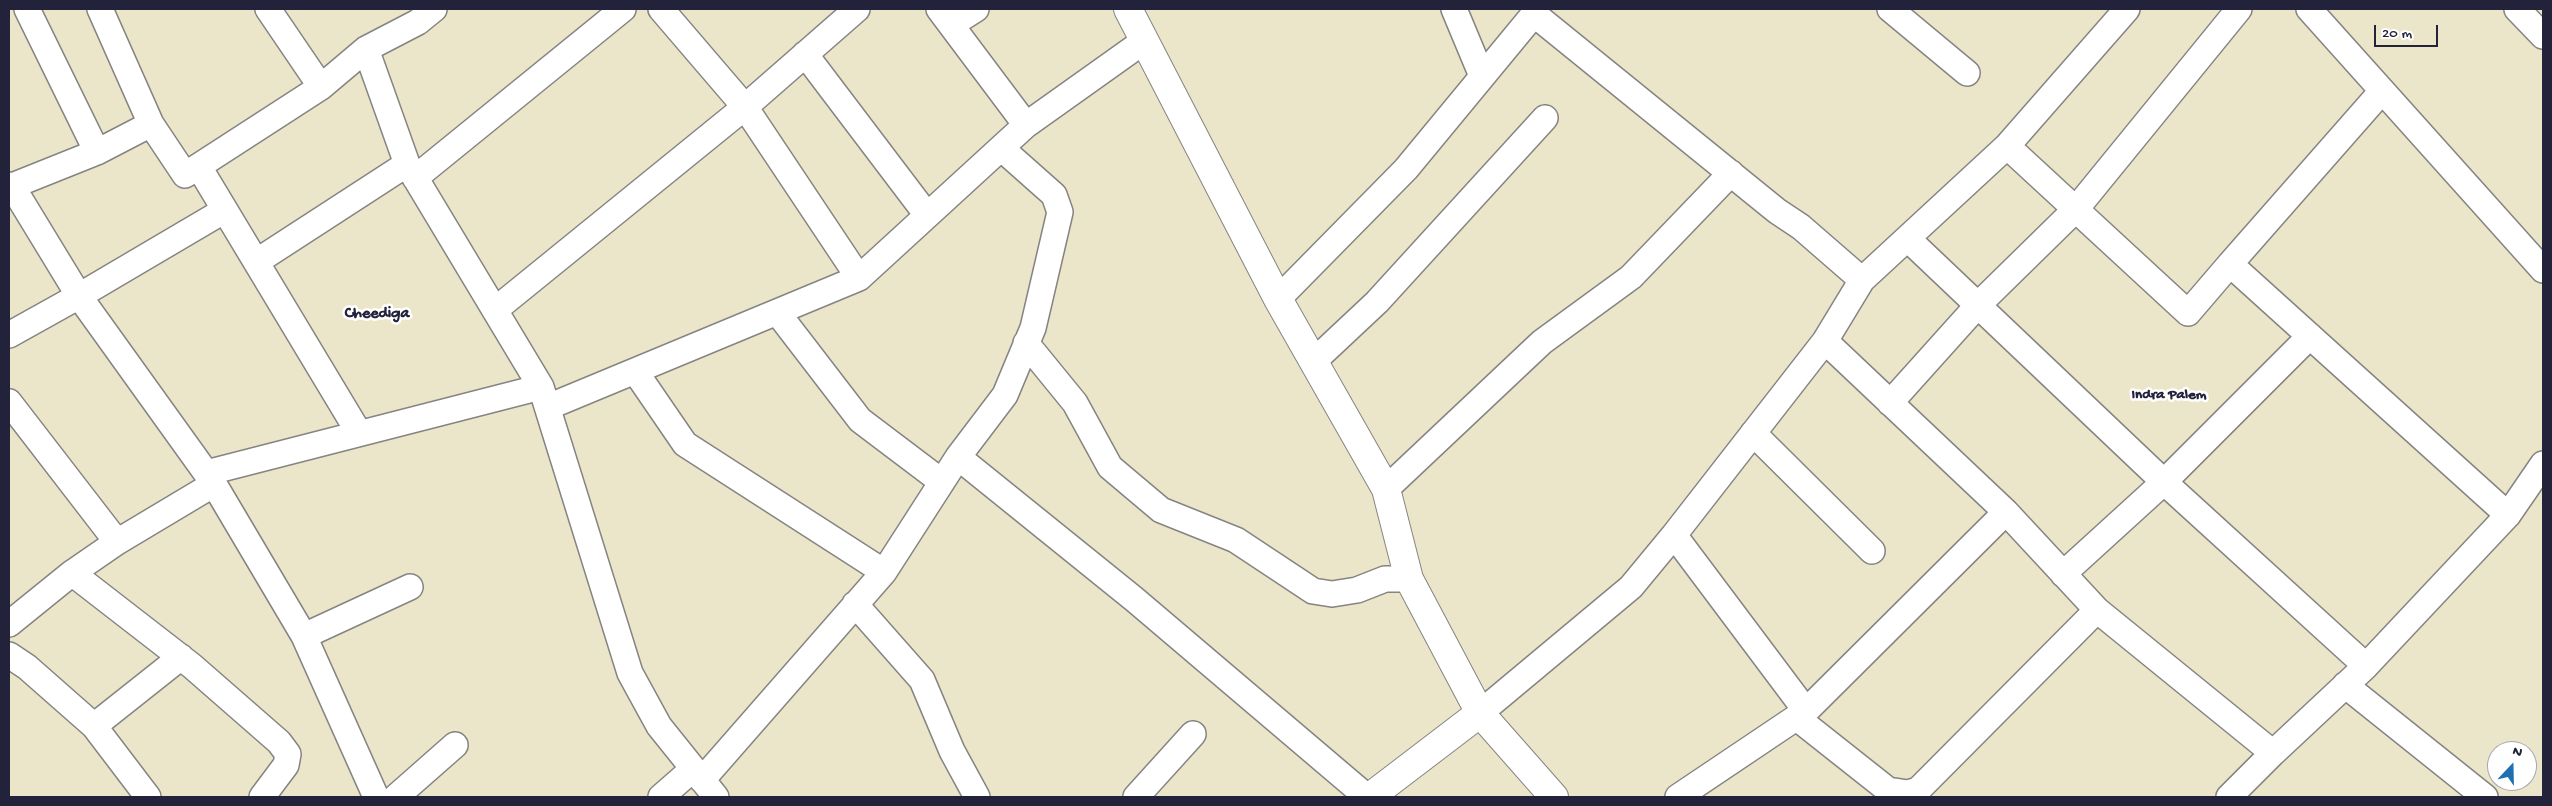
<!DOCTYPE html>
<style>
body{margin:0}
#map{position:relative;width:2552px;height:806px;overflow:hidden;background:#ebe6c9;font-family:"Gochi Hand",sans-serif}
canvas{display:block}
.frame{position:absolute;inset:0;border:10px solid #22223b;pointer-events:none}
.north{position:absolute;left:2487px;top:741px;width:50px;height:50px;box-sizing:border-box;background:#fff;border:1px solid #a7a7b1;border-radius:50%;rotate:21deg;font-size:14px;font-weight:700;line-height:20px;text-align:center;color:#22223b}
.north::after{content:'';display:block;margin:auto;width:18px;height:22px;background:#1f6fb2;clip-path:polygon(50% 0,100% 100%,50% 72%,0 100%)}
.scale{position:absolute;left:2374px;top:25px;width:64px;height:22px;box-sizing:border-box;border:2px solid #22223b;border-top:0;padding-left:6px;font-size:15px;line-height:18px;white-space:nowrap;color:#22223b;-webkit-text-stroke:4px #fff;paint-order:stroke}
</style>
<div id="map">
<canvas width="2552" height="806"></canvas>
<div class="frame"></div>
<div class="north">N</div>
<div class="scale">20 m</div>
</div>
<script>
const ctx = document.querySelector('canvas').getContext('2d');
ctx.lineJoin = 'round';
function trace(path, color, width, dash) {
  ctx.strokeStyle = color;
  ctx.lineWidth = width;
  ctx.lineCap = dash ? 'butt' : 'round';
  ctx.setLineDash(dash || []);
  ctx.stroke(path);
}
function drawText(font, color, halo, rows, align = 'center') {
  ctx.font = font + ' "Gochi Hand",sans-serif';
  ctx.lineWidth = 5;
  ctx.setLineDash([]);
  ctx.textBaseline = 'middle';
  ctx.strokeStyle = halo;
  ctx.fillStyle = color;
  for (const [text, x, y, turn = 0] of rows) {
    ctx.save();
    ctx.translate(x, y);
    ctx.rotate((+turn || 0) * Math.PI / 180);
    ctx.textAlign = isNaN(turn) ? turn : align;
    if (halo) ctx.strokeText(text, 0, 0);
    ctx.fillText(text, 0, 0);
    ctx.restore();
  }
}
const minor = new Path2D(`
 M 27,9 L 97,152
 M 100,9 L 151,124
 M 268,9 L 321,87
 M 857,9 L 745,107 L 859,278 L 1026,125 L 1144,41
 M 939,9 L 1026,125
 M 1454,9 L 1482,76
 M 1890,9 L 1967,73
 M 2309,9 L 2543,270
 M 2517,9 L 2543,36
 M 951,25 L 976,9
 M 805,54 L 927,215
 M 2007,146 L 2188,313 L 2230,264 L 2508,515 L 2543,464
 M 199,167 L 359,433
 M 415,178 L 623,9
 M 9,185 L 12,186 L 97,152 L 151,124 L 185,175 L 321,87 L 366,49 L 418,22 L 434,9
 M 1908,239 L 2164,482 L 2366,666
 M 256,262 L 407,164
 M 2230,264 L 2382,91
 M 1278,299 L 1406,169 L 1534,14 L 1777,211 L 1801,227 L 1862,280
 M 495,310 L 745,107 L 661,9
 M 777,312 L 860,420 L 942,482
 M 9,335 L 79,296 L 225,210
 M 1825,341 L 2006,512 L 2097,610 L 2273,753 L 2366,666 L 2508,515
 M 1026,343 L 1075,403 L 1110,467 L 1161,510 L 1236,540 L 1313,591 L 1332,594 L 1357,590 L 1385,579 L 1409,579
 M 1313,362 L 1377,302 L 1545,118
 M 635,371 L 685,444 L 884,572
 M 541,387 L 630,673 L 659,726 L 716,797
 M 9,402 L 117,542
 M 1890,403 L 1978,305 L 2076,209 L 2239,9
 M 548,407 L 859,278
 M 1753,433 L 1872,551
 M 958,457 L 1005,395 L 1033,328 L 1060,212 L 1054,195 L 1001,148
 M 206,473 L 541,387 L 407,164 L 366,49
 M 214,484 L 304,636 L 376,797
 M 1386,489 L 1542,342 L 1631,277 L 1731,173
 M 1674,535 L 1806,711
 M 72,573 L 192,666 L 279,742 L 288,754 L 286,765 L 262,797
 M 2063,574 L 2164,482 L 2310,336
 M 855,604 L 922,680 L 952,751 L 977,797
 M 9,624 L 72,573 L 117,542 L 214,484 L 79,296 L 12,186
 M 304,636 L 410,587
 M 9,655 L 27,667 L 94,726 L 148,797
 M 2345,685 L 2485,797
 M 1480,713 L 1631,587 L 1674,535 L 1825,341 L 1862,280 L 2007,146 L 2127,9
 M 1797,718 L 1888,790 L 1908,793 L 1918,790 L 2097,610
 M 94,726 L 181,657
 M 702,780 L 884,572 L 958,457 L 1134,599 L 1367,797
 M 396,797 L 455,745
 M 661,797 L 693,769
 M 1136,797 L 1193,734
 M 1678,797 L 1806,711 L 2006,512
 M 2229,797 L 2273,753`);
const tertiary = new Path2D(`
 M 1128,9 L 1278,299 L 1386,489 L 1409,579 L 1480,713
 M 1370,797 L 1480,713 L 1554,797`);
const neighbourhoodNames = [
 ["Indra Palem",2169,396]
];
const quarterNames = [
 ["Cheediga",377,315]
];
trace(minor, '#868482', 28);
trace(tertiary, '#868482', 30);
trace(minor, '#fff', 25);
trace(tertiary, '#fff', 28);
drawText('bold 15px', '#22223b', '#fff', neighbourhoodNames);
drawText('bold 16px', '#22223b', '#fff', quarterNames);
</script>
